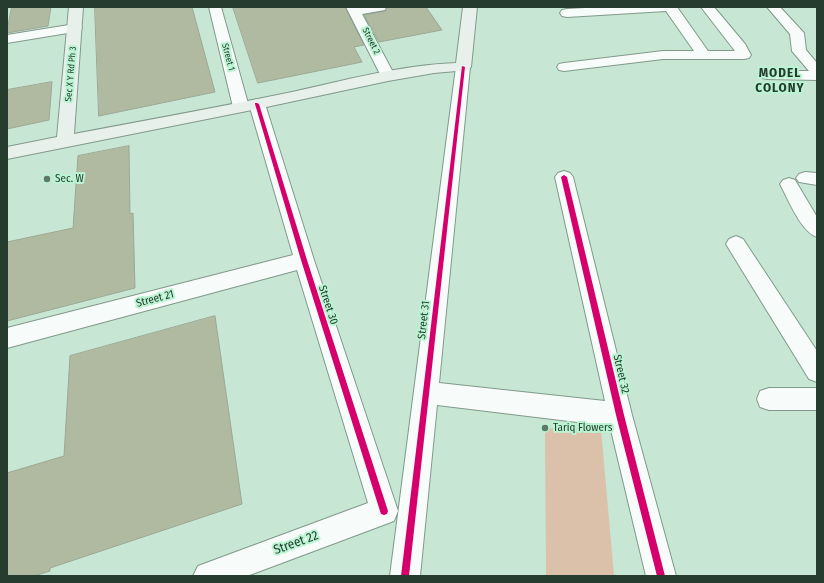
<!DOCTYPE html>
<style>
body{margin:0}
#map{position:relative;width:824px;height:583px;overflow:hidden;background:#c7e7d4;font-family:"Fira Sans Condensed",sans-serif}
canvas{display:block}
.frame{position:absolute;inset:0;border:8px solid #253c2f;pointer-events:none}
</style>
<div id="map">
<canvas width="824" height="583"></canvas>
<div class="frame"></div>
</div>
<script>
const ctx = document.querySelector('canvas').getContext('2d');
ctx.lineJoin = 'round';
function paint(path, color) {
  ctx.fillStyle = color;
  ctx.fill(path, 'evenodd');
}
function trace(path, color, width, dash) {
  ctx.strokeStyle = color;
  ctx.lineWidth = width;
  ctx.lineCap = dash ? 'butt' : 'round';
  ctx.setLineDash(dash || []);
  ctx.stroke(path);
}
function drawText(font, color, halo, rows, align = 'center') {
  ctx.font = font + ' "Fira Sans Condensed",sans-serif';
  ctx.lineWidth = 4;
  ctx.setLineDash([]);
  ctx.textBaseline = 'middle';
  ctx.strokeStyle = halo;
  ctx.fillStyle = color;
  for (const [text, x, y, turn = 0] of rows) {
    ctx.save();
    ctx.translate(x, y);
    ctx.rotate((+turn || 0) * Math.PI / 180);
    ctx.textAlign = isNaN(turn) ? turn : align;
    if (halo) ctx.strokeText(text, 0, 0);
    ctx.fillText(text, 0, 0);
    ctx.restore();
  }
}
const green = new Path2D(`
 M 545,428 L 601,429 L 614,576 L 546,576 Z`);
const building = new Path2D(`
 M 12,7 L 51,7 L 48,26 L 7,33 Z
 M 95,7 L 192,7 L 215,92 L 99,116 Z
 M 233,7 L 345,7 L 364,45 L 354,47 L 362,62 L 258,83 Z
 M 387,7 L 426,7 L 442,30 L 379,42 L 364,15 L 385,11 Z
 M 52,82 L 49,120 L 7,129 L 7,90 Z
 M 129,146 L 130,214 L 133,213 L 135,288 L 7,321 L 7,242 L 73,228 L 78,156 Z
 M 215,316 L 242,504 L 50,568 L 50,571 L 34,576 L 7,576 L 7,473 L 64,456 L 70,356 Z`);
const street = new Path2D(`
 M 209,7 L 221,7 L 249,107 L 247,110 L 241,112 L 235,110 L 233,107 Z
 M 346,7 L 386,7 L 385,10 L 362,14 L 395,76 L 393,79 L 388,80 L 383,79 L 381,76 Z
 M 602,7 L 677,7 L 708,51 L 735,51 L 701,7 L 714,7 L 745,44 L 751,55 L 749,58 L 744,59 L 663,59 L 564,71 L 559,70 L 557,67 L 559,64 L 564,63 L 663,51 L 694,51 L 666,11 L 567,17 L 562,16 L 560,13 L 562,10 L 567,9 Z
 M 767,7 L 780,7 L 804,33 L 806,50 L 817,63 L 817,80 L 767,79 L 762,78 L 760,75 L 762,72 L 767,71 L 809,71 L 792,51 L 790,34 Z
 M 75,24 L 80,25 L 82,28 L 80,31 L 7,43 L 7,35 Z
 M 463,63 L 468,64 L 470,67 L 439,383 L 605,401 L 555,177 L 558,173 L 564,171 L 570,173 L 573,177 L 632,415 L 676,576 L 646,576 L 610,426 L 437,405 L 420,576 L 390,576 L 456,67 L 458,64 Z
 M 257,99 L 263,101 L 265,104 L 314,260 L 398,511 L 394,521 L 247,576 L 193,576 L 198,566 L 368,503 L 297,270 L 7,348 L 7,328 L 293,255 L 249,104 L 251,101 Z
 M 805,172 L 817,173 L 817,185 L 799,182 L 796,178 L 799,174 Z
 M 789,178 L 795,180 L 817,217 L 817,237 C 801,232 788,199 780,184 L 783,180 Z
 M 736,236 L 743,239 L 817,351 L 817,382 L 809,379 L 729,249 L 726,244 L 729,239 Z
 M 769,388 L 817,388 L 817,410 L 769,410 L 760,407 L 757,399 L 760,391 Z`);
const secondary = new Path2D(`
 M 69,7 L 83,7 L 74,134 C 147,120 220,107 292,92 C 346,80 401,65 456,63 L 463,7 L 477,7 L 471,67 L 468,70 L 434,73 L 388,81 L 257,109 L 7,159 L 7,147 L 57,137 Z`);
const cycleway = new Path2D(`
 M 462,66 L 465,67 L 409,576 L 401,576 Z
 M 255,103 L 257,103 L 259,104 L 307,260 L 388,511 L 387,514 L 384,515 L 381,514 L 380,511 L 301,260 L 255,104 Z
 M 564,175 L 567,177 L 624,415 L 665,576 L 657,576 L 616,415 L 561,177 Z`);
const markers = [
 [47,179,4,"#5e7869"],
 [545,428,4,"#5e7869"]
];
const farStreetnames = [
 ["Street 2",371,41,63],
 ["Street 1",228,57,75],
 ["Sec X Y Rd Ph 3",71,74,-85]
];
const poiNames = [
 ["Sec. W",55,179],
 ["Tariq Flowers",553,428]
];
const streetNames = [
 ["Street 21",155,299,-15],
 ["Street 30",328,305,72],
 ["Street 31",424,320,-84],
 ["Street 32",621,374,77]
];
const farDistrictnames = [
 ["MODEL",780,73],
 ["COLONY",780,88]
];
const nearStreetnames = [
 ["Street 22",296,543,-20]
];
paint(green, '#dbc0aa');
paint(building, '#afbaa0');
trace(building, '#9ca895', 1);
trace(street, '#80998b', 2);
trace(secondary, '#80998b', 2);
paint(street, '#f7fbf9');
paint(secondary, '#e8f0ec');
paint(cycleway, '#d6006c');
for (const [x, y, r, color] of markers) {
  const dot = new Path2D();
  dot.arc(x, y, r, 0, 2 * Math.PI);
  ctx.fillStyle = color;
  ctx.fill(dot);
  trace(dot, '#baf4d2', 1.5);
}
drawText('9px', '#253c2f', '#baf4d2', farStreetnames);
drawText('11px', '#253c2f', '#baf4d2', poiNames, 'left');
drawText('11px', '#253c2f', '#baf4d2', streetNames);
ctx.letterSpacing = '1px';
drawText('bold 13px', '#253c2f', '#baf4d2', farDistrictnames);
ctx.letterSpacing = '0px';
drawText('13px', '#253c2f', '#baf4d2', nearStreetnames);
</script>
